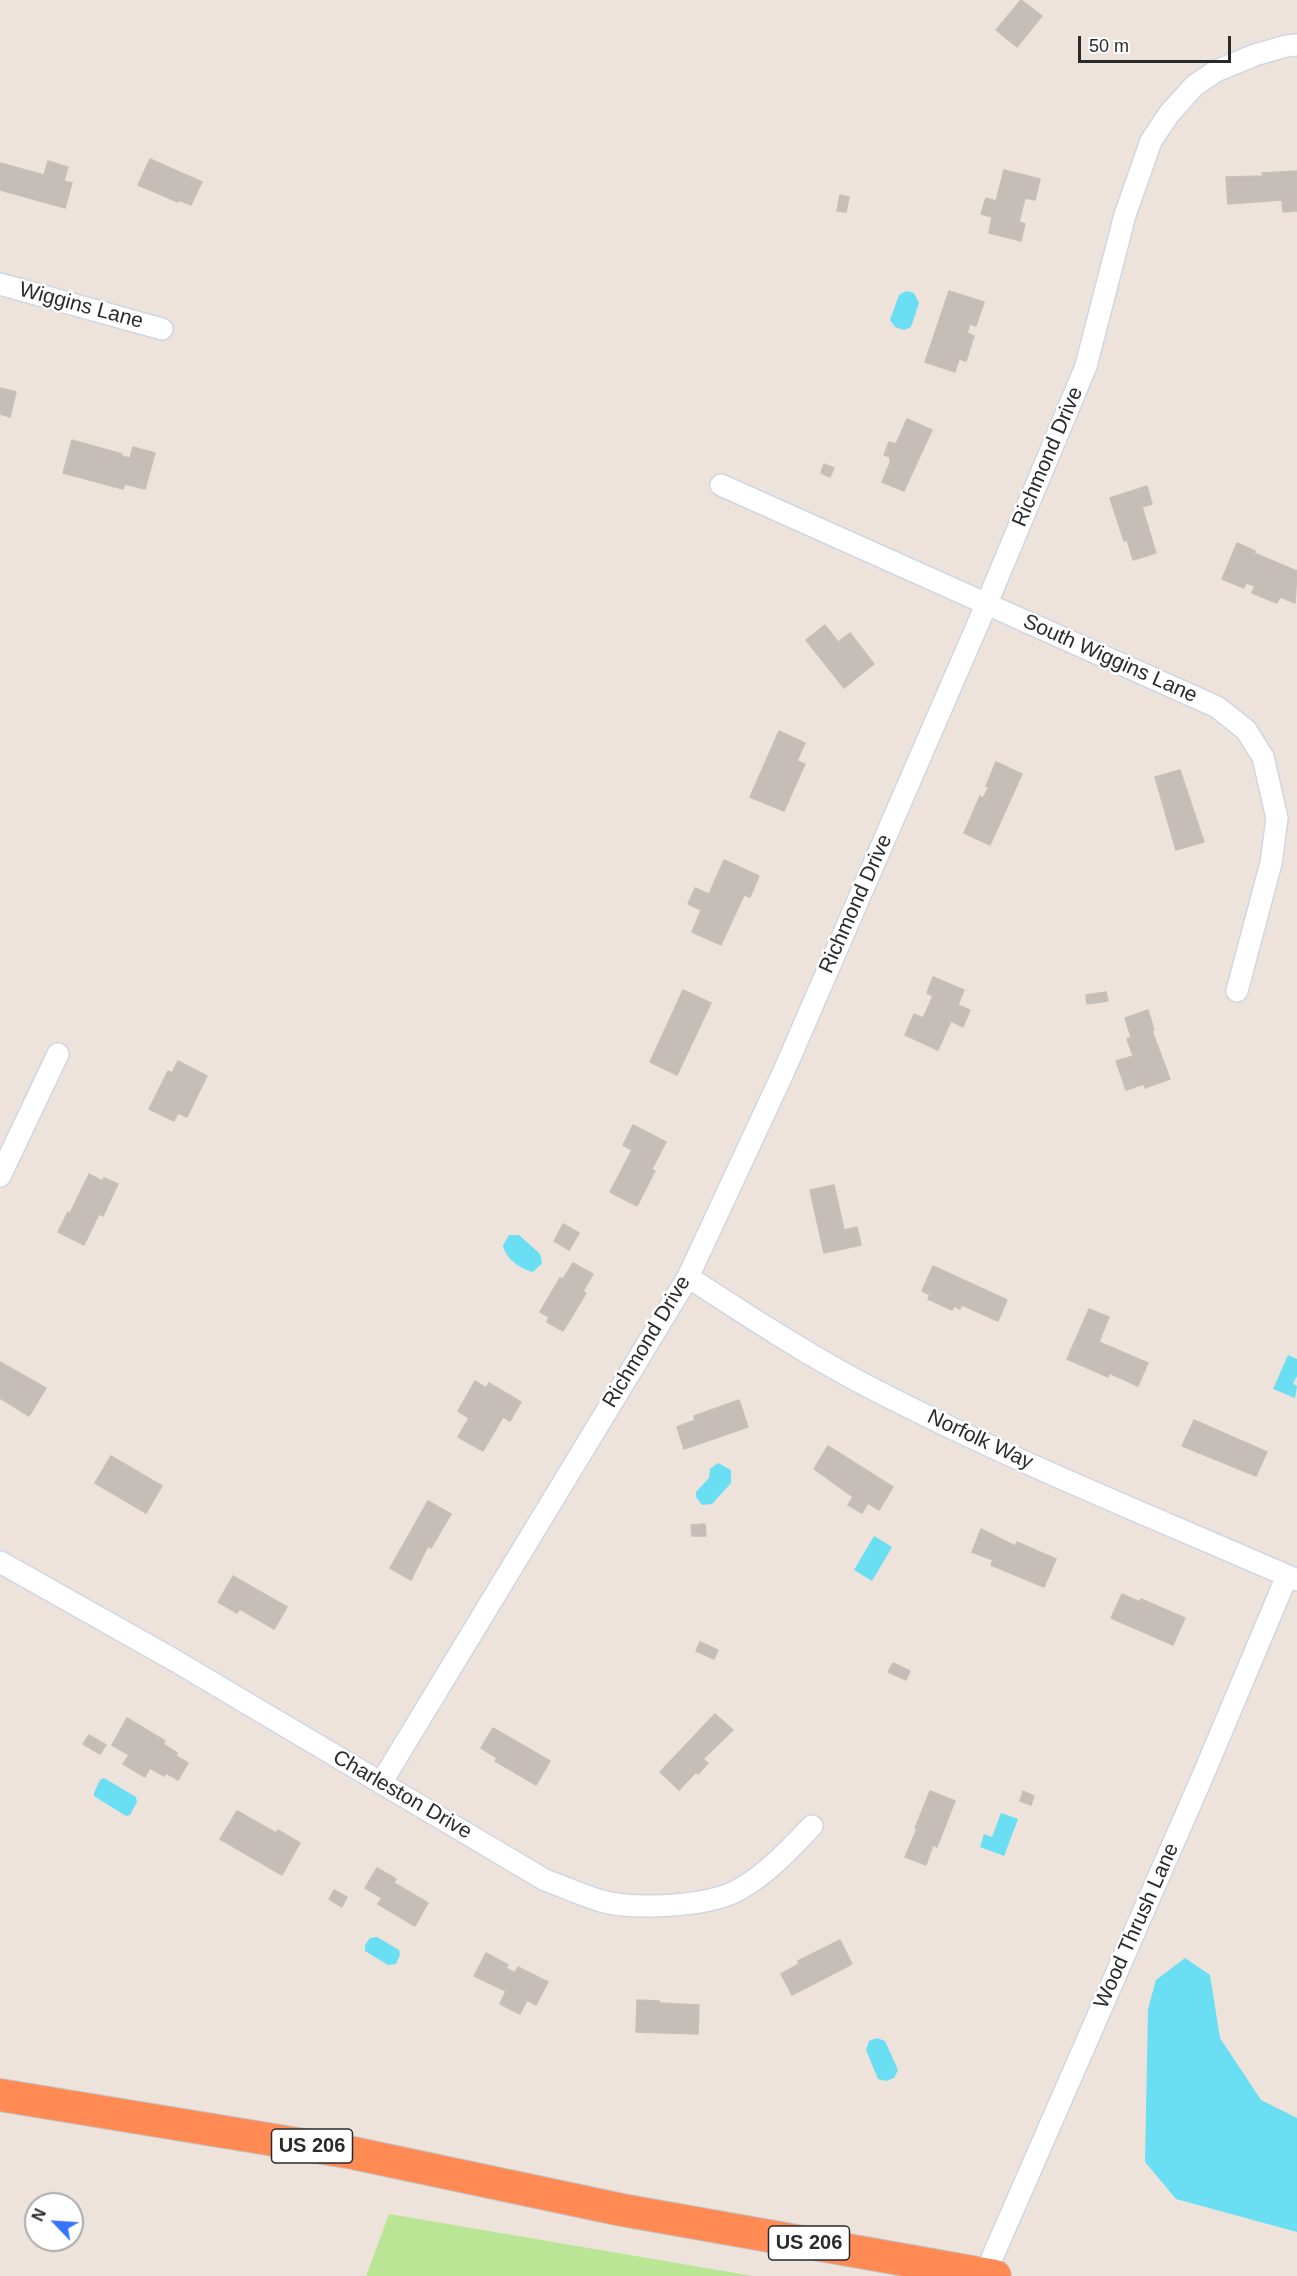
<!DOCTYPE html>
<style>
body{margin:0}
#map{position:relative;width:1297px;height:2276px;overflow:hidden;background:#ede3db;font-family:Helvetica,sans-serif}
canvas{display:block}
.north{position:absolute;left:24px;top:2192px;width:60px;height:60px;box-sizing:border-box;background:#fff;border:2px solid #aaa;border-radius:50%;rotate:295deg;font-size:16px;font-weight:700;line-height:24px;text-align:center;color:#2a2a2a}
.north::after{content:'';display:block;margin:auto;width:21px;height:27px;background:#3673ff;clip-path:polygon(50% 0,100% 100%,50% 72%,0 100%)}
.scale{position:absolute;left:1078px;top:36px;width:153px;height:27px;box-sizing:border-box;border:3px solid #2a2a2a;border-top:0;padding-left:8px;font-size:18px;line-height:21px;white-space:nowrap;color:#2a2a2a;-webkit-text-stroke:4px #fff;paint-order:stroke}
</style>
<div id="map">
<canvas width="1297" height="2276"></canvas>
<div class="north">N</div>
<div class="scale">50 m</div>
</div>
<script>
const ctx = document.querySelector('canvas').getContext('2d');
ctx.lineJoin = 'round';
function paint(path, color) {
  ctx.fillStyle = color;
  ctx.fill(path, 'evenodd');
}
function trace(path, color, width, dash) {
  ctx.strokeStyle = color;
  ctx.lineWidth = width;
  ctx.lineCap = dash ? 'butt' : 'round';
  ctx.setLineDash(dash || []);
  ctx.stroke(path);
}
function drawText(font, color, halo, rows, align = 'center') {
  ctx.font = font + ' Helvetica,sans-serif';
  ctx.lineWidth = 5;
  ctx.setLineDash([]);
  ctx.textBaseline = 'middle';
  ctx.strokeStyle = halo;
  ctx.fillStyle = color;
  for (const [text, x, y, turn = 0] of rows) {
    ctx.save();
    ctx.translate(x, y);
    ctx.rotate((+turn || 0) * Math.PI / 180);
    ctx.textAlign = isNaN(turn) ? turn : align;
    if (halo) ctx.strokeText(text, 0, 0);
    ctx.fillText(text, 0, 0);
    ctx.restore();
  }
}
const green = new Path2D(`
 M 389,2214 L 753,2276 L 366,2276 Z`);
const water = new Path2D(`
 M 906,291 L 914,293 L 919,303 L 911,327 L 904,330 L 895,327 L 890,320 L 899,295 Z
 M 509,1235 L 519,1235 L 540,1254 L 542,1263 L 533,1272 C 520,1269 505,1258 503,1245 Z
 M 1288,1355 L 1297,1359 L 1297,1376 L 1293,1384 L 1297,1386 L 1295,1398 L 1273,1389 Z
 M 718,1463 L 731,1470 L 731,1483 L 712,1504 L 702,1505 L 696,1497 L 696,1492 L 709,1478 L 710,1469 Z
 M 874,1536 L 892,1547 L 872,1581 L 854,1570 Z
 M 104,1778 L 136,1797 L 137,1802 L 130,1815 L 126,1816 L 94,1796 L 94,1793 L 100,1780 Z
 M 1001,1813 L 1018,1819 L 1004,1856 L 980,1847 L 984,1834 L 992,1837 Z
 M 377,1937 L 399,1950 L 400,1955 L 396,1964 L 388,1965 L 365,1951 L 365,1945 L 370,1938 Z
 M 1185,1958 L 1210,1975 L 1220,2038 L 1261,2100 L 1297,2118 L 1297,2232 L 1176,2199 L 1145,2162 L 1148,2009 L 1156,1980 Z
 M 877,2038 L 885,2041 L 898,2070 L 894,2078 L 886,2081 L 878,2079 L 866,2050 L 869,2041 Z`);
const building = new Path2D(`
 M 1021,0 L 1042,16 L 1017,47 L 996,30 Z
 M 150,159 L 202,182 L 191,205 L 179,200 L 178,202 L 138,185 Z
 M 48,161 L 68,167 L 64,181 L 72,183 L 65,208 L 0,190 L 0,163 L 44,175 Z
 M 1004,170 L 1040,179 L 1035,200 L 1025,198 L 1019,222 L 1025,224 L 1021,241 L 989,233 L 992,217 L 981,214 L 986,198 L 996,201 Z
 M 1297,171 L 1297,211 L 1283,212 L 1282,200 L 1228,204 L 1226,177 L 1263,176 L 1262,173 Z
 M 840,195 L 849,197 L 846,212 L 837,211 Z
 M 949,291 L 984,302 L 976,326 L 970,324 L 967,333 L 974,336 L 966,361 L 959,359 L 955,372 L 925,362 Z
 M 0,388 L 16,392 L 10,417 L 0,414 Z
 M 907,419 L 932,430 L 904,491 L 882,482 L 890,463 L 890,457 L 884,455 L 889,442 L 896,444 Z
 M 72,440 L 122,454 L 121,456 L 130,458 L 133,447 L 155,453 L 145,489 L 125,484 L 123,489 L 63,473 Z
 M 824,464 L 834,468 L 830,477 L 821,473 Z
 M 1147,486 L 1152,504 L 1142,507 L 1156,553 L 1133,560 L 1127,540 L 1124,541 L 1110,498 Z
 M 1237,543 L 1255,551 L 1254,553 L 1297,571 L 1295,603 L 1280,597 L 1277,603 L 1252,593 L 1255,586 L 1246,583 L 1244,588 L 1222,579 Z
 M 825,625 L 838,642 L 850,633 L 874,664 L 844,688 L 806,640 Z
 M 779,731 L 805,743 L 797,761 L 805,764 L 784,811 L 750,797 Z
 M 996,762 L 1022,774 L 990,845 L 964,833 L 980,796 L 983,798 L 989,787 L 986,786 Z
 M 1180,770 L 1204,842 L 1176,850 L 1155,777 Z
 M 724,860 L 759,876 L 750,897 L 744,895 L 721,945 L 692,932 L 701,910 L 688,904 L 695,888 L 709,894 Z
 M 933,977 L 964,990 L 958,1005 L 970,1010 L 963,1027 L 951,1021 L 938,1050 L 905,1035 L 914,1014 L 923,1018 L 933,996 L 927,993 Z
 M 683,990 L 711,1003 L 677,1075 L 650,1062 Z
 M 1106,992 L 1108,1001 L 1087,1004 L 1086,995 Z
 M 1148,1010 L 1154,1030 L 1152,1031 L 1170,1079 L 1145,1088 L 1144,1084 L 1126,1090 L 1116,1061 L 1133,1056 L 1127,1039 L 1131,1037 L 1125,1018 Z
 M 178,1061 L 207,1076 L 187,1117 L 178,1113 L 174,1121 L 149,1109 L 168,1071 L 172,1073 Z
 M 633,1125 L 666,1142 L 652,1169 L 655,1171 L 637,1206 L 610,1192 L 632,1150 L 623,1145 Z
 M 89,1174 L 102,1181 L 104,1178 L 118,1184 L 103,1216 L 99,1214 L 84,1245 L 58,1232 L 68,1212 L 70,1213 Z
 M 834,1185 L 844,1230 L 857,1227 L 861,1245 L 824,1253 L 810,1190 Z
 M 563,1224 L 579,1233 L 569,1250 L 554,1241 Z
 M 573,1263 L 593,1274 L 583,1291 L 586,1293 L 563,1331 L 547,1322 L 549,1317 L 540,1312 L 560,1278 L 563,1279 Z
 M 933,1266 L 1007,1300 L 998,1321 L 962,1305 L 960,1309 L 954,1306 L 952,1310 L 928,1299 L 930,1295 L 922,1291 Z
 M 1089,1309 L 1109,1317 L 1099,1342 L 1148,1363 L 1138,1386 L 1109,1373 L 1108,1377 L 1067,1359 Z
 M 0,1362 L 46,1388 L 29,1416 L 0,1398 Z
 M 475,1381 L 486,1388 L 489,1383 L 521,1402 L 510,1421 L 503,1417 L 483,1451 L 458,1437 L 469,1418 L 458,1411 Z
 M 739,1400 L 748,1427 L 684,1449 L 677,1427 L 695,1420 L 694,1416 Z
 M 1194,1420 L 1267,1452 L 1256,1476 L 1182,1446 Z
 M 828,1446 L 893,1487 L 879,1510 L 868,1503 L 862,1513 L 848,1505 L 853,1497 L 814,1469 Z
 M 111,1456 L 162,1486 L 146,1513 L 95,1483 Z
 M 428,1501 L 451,1514 L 431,1548 L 428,1546 L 411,1580 L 390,1568 Z
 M 705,1524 L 706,1536 L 692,1536 L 691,1525 Z
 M 981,1529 L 1015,1546 L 1017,1542 L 1056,1559 L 1044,1587 L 991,1565 L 993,1560 L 972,1552 Z
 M 233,1576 L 287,1607 L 274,1629 L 240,1609 L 237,1613 L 218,1602 Z
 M 1122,1594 L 1140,1602 L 1141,1599 L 1185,1618 L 1173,1645 L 1111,1618 Z
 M 700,1642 L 718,1650 L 714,1659 L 696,1651 Z
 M 893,1663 L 910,1671 L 906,1680 L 888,1672 Z
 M 715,1714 L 733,1730 L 703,1759 L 708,1763 L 698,1774 L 696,1772 L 679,1790 L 660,1772 Z
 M 127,1718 L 165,1741 L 163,1744 L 177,1753 L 176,1756 L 188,1763 L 178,1780 L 166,1773 L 164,1776 L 150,1768 L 145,1777 L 123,1764 L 129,1755 L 112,1745 Z
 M 493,1728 L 550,1761 L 536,1785 L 495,1761 L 497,1758 L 481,1748 Z
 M 89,1735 L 106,1745 L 100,1754 L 83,1744 Z
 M 930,1791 L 955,1801 L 937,1847 L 933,1845 L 926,1865 L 905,1857 L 917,1829 L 915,1828 Z
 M 1023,1791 L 1034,1796 L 1031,1805 L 1020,1801 Z
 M 237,1811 L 276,1833 L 278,1830 L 300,1843 L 282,1875 L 220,1839 Z
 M 377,1868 L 396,1879 L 394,1883 L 428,1903 L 415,1926 L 378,1904 L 382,1898 L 365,1888 Z
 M 334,1890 L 347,1897 L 342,1907 L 329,1899 Z
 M 840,1940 L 852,1964 L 792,1995 L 781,1974 L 799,1964 L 798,1961 Z
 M 486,1953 L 508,1965 L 506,1968 L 515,1973 L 518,1967 L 548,1982 L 536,2005 L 527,2000 L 520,2014 L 500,2004 L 506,1991 L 474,1976 Z
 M 637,2000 L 659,2001 L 659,2003 L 699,2005 L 698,2034 L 636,2032 Z`);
const minor = new Path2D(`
 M 0,284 L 162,329
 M 721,485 L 1217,707 L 1246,730 L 1263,757 L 1277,818 L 1271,863 L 1237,991
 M 0,1176 L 58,1054
 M 688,1277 C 742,1312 797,1348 854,1379 C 997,1455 1149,1515 1297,1580
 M 0,1562 L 174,1660 L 545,1880 C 564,1887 582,1895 601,1901 C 634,1910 710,1907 740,1889 C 768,1873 790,1849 812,1826
 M 381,1783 L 688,1277 L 784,1071 L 987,603 L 1086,366 L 1125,215 L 1151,141 L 1169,114 L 1194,86 L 1216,71 L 1255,55 L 1286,46 L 1297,45
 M 985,2274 L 1204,1773 L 1287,1576`);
const highway = new Path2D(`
 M 0,2095 L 353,2153 L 622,2210 L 995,2276`);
const shields = [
 [312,2146,81],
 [809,2243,81]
];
const shieldNames = [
 ["US 206",312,2146],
 ["US 206",809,2243]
];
const streetNames = [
 ["Wiggins Lane",81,306,15],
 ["Richmond Drive",1048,457,-67],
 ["South Wiggins Lane",1110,659,24],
 ["Richmond Drive",856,904,-66],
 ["Richmond Drive",647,1342,-59],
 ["Norfolk Way",980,1440,25],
 ["Charleston Drive",402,1795,30],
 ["Wood Thrush Lane",1137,1926,-66]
];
paint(green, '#bae595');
paint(water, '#6adef3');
paint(building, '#c5bdb8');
trace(building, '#c8bfb5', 1.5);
trace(minor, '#d0d6e3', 24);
trace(highway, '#c3c3c3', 34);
trace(minor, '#fff', 21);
trace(highway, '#ff8a54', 32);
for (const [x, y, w] of shields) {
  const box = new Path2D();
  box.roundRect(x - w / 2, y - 17, w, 34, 4.5);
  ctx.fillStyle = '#fff';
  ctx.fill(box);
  trace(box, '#2a2a2a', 1.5);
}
drawText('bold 20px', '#2a2a2a', null, shieldNames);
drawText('21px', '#2a2a2a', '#fff', streetNames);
</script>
